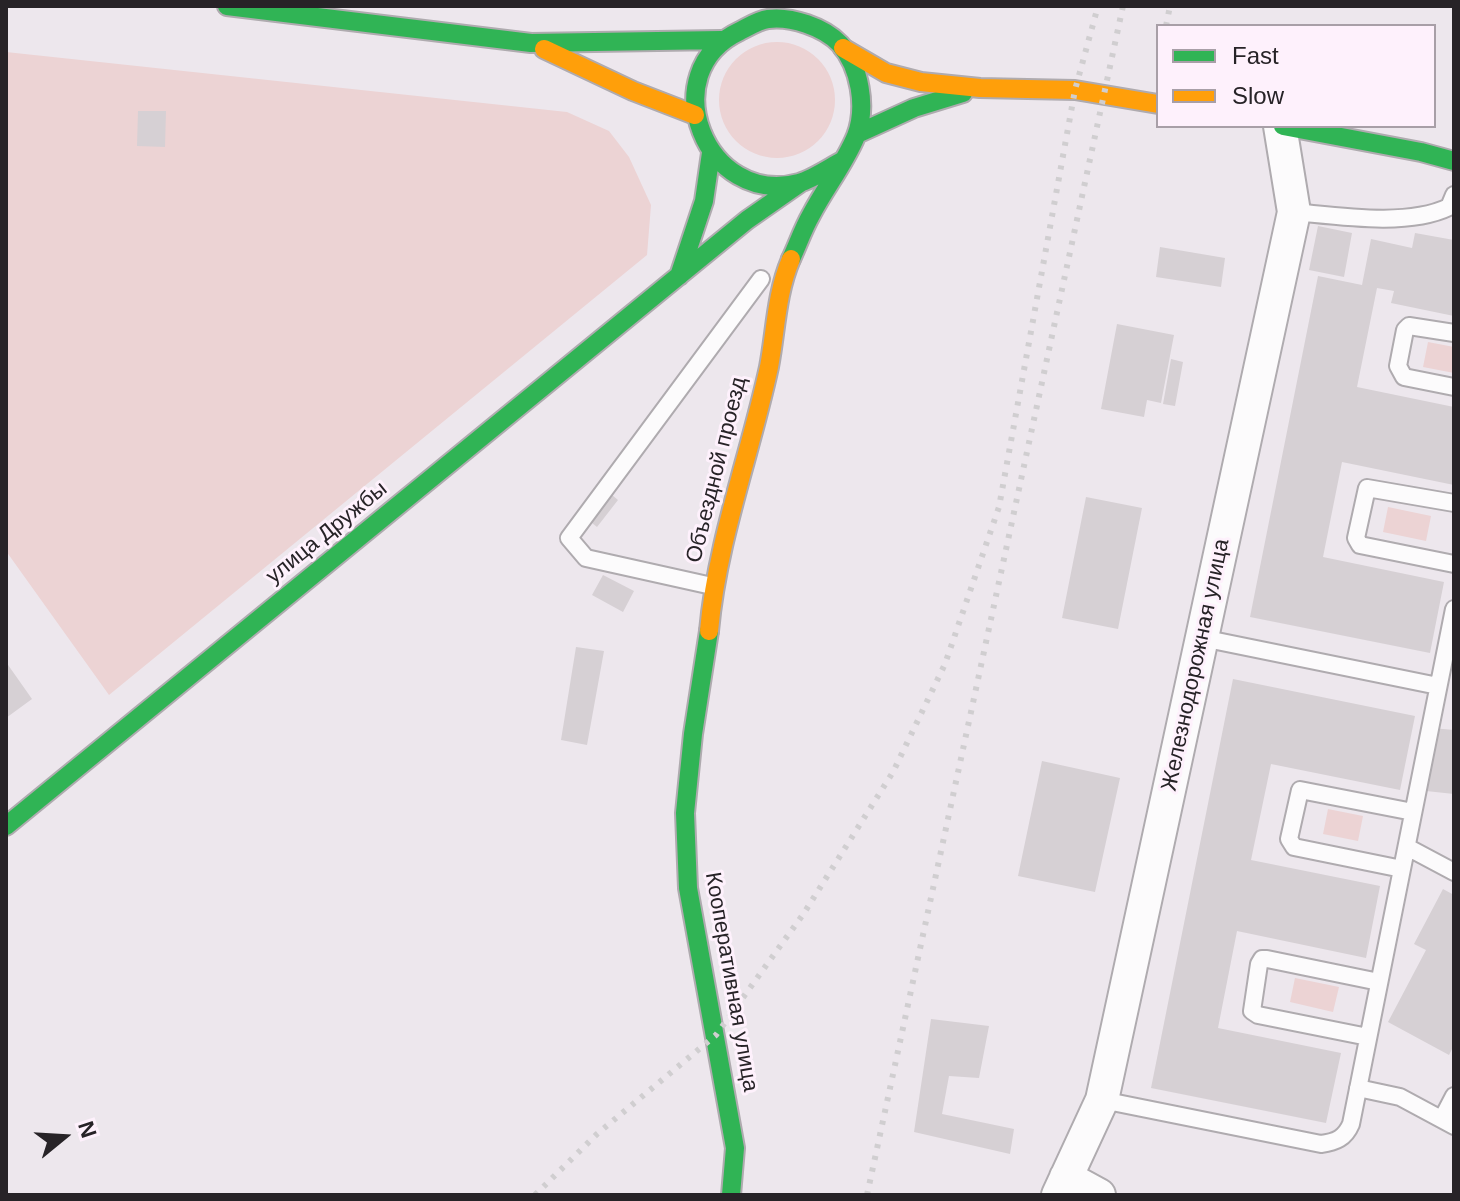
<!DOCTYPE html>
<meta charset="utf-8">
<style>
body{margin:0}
#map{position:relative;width:1460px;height:1201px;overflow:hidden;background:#ede7ed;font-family:Helvetica,sans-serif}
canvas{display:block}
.frame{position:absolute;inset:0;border:8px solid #272327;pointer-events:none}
.legend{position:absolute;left:1156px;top:24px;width:280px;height:104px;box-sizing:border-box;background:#fef1fc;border:2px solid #a89fa7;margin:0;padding:10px 14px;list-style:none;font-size:24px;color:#272327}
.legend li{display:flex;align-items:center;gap:16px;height:40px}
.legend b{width:40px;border:2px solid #a89fa7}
.north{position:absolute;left:24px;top:1097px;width:80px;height:80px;-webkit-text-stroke:6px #fef1fc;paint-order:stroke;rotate:72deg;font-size:22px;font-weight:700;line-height:32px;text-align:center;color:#272327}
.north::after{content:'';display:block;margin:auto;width:28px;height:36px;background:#272327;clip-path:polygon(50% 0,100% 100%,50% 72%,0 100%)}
</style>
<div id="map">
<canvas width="1460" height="1201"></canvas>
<div class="frame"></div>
<ul class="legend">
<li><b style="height:10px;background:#30b455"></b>Fast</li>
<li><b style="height:10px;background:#ff9f0a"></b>Slow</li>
</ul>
<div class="north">N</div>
</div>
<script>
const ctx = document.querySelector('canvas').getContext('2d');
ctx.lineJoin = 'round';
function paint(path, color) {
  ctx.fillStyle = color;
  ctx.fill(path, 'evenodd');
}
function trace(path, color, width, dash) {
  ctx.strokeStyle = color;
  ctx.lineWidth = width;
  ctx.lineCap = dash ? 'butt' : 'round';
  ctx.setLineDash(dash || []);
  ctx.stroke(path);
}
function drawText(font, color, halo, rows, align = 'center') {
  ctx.font = font + ' Helvetica,sans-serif';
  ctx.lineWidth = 6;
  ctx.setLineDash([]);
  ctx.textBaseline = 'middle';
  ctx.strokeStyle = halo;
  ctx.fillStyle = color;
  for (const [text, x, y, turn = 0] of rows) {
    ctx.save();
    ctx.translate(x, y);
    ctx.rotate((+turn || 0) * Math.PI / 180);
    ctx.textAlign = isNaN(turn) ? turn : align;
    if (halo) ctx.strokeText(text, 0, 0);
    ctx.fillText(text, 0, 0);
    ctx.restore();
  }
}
const green = new Path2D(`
 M719 100a58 58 0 1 1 116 0a58 58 0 1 1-116 0Z
 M 6,52 L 567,112 L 609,131 L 629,157 L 651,205 L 647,255 L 109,695 L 6,551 Z
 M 1428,342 L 1454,347 L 1454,373 L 1423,367 Z
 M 1388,507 L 1431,516 L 1426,541 L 1383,532 Z
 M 1328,809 L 1363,816 L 1358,841 L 1323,834 Z
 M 1295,978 L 1339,987 L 1333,1012 L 1290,1002 Z`);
const building = new Path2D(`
 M 138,111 L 166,111 L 165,147 L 137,146 Z
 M 1318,226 L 1352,233 L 1344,277 L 1309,270 Z
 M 1415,233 L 1454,240 L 1454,316 L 1391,303 L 1394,291 L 1377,288 L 1357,387 L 1454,407 L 1454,485 L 1342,462 L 1323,557 L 1444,582 L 1430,653 L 1250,617 L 1318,276 L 1362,285 L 1371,239 L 1412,248 Z
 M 1160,247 L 1225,258 L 1221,287 L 1156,277 Z
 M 1117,324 L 1174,335 L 1161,403 L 1147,400 L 1144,417 L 1101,409 Z
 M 1171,359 L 1183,362 L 1175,406 L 1163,404 Z
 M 599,484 L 618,500 L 597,527 L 577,511 Z
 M 1086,497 L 1142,508 L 1118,629 L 1062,618 Z
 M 603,575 L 634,591 L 623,612 L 592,595 Z
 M 576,647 L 604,651 L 587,745 L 561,740 Z
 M 6,662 L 32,699 L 6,718 Z
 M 1233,679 L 1415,716 L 1400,790 L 1271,764 L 1251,860 L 1380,886 L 1366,958 L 1237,931 L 1218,1028 L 1341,1053 L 1326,1123 L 1151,1088 Z
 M 1432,728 L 1454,730 L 1454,794 L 1426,791 Z
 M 1042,761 L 1120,778 L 1095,892 L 1018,876 Z
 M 1443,889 L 1454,895 L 1454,1045 L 1449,1055 L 1388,1022 L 1426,950 L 1414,944 Z
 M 931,1019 L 989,1026 L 979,1078 L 949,1076 L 942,1114 L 1014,1129 L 1010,1154 L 914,1132 Z`);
const lane = new Path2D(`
 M 1294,212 C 1338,216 1408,227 1449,207 L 1454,195
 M 1454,333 L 1409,326 L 1405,330 L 1398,366 L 1404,377 L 1454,387
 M 1454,503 L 1367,488 L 1356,538 L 1360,545 L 1454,564
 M 712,586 L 586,558 L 569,538 L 761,279
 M 1202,638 L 1438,686
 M 1407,847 L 1454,872
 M 1402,869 L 1294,847 L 1289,839 L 1300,790 L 1413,812
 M 1368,1037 L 1258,1015 L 1252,1011 L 1259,964 L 1262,959 L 1267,959 L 1379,982
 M 1358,1088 L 1400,1097 L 1454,1126
 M 1102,1100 L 1321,1144 C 1336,1142 1345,1138 1351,1124 L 1454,609
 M 1442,1119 L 1454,1096`);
const street = new Path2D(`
 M 1066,1177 L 1099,1195
 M 1058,1195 L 1102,1100 L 1294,212 L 1280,126`);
const fast = new Path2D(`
 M 227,6 L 531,43 L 721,40
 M 1283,126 L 1421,152 L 1454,161
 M 857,134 L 914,108 L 963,93
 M 791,259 C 798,244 803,229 811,215 C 825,188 845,163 856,136 C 867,107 860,67 840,44 C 824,27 791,16 768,19 C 759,20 748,27 740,31 C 652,72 706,208 799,183 C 813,179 829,168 842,161
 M 679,276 L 704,201 L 711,153
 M 709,631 L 693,734 L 685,813 L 688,888 L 735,1148 L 731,1195
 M 6,826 L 747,220 L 800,183`);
const slow = new Path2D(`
 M 843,48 L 886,73 L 921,82 L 980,88 L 1075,90 L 1158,104
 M 544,49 L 633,91 L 695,115
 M 709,631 C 717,541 750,455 769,367 C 776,330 776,294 791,259`);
const rail = new Path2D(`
 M 1166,26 L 1170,6
 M 535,1195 L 597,1134 L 716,1035 L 804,913 L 893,772 L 945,664 L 999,507 L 1075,90 L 1098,6
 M 867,1195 L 1123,6`);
const streetNames = [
 ["Объездной проезд",717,470,-76],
 ["улица Дружбы",327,533,-39],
 ["Железнодорожная улица",1196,665,-78],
 ["Кооперативная улица",731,982,80]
];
paint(green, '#ecd3d4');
paint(building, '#d6d0d4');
trace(lane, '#afabaf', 20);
trace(street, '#afabaf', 36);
trace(fast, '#afabaf', 22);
trace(slow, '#afabaf', 22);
trace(lane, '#fcfbfc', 16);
trace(street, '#fcfbfc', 32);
trace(fast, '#30b455', 18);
trace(slow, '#ff9f0a', 18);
trace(rail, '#d0ced0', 6, [4, 8]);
drawText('22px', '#272327', '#fef1fc', streetNames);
</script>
